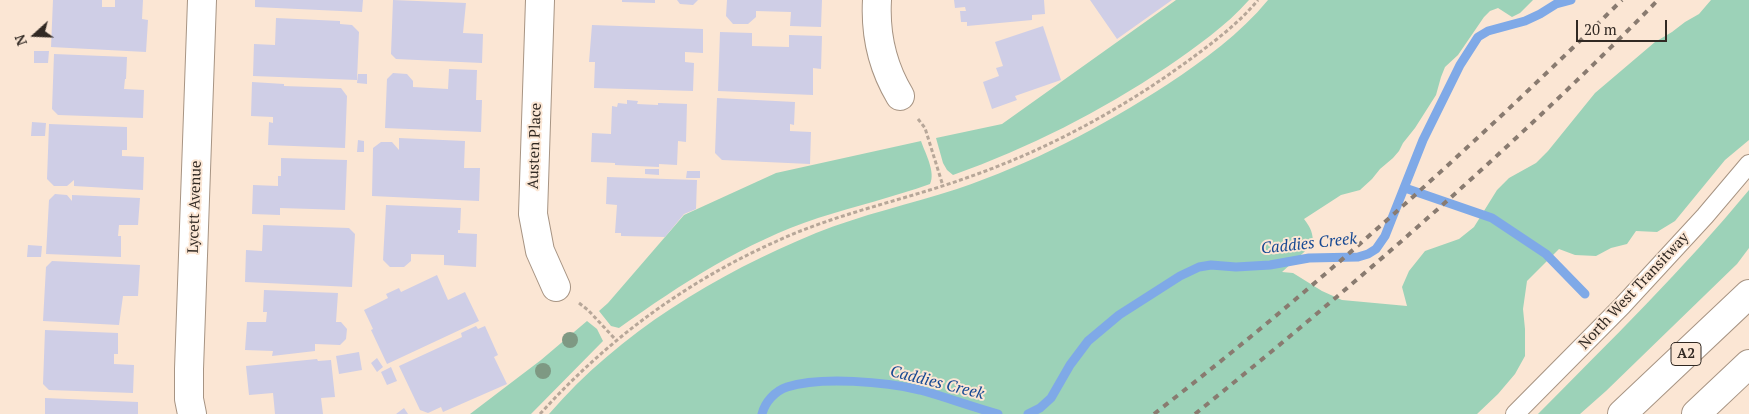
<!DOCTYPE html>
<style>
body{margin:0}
#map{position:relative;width:1749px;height:414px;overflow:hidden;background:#fbe6d4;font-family:"PT Serif",serif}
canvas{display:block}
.north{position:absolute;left:10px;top:10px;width:50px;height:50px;-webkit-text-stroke:4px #fbe6d4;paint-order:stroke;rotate:250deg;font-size:14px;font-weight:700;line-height:20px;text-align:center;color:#312923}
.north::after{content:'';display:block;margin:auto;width:18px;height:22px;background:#312923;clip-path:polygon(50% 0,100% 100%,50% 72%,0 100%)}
.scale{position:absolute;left:1576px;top:20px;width:91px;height:22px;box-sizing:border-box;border:2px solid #312923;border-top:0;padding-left:6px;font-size:15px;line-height:18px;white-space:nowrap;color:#312923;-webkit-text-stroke:4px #fbe6d4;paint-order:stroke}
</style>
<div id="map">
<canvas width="1749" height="414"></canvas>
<div class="north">N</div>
<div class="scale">20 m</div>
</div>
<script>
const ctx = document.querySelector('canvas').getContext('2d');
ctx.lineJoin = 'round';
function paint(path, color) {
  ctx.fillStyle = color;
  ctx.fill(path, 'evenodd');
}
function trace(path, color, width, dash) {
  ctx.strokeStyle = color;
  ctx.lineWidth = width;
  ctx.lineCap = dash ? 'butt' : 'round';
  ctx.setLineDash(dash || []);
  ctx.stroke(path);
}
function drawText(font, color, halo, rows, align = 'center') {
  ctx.font = font + ' "PT Serif",serif';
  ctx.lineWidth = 4;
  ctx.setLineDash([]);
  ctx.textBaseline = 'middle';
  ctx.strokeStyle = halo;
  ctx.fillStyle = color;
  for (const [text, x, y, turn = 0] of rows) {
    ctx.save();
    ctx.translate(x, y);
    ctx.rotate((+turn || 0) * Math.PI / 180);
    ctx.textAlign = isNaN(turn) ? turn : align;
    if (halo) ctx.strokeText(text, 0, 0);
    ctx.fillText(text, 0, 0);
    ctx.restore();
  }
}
const green = new Path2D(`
 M 1176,0 L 1249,0 C 1226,26 1196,47 1167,67 C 1100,112 1029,148 953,175 L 947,170 L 943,163 L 936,138 L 1002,124 Z
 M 1268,0 L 1533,0 L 1520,13 L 1512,17 L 1498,8 L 1490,11 L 1484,17 L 1458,55 L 1445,67 L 1441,77 L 1436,95 L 1415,128 L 1403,143 L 1399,151 L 1393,158 L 1380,169 L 1372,179 L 1360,190 L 1341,195 L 1304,219 C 1311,228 1313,233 1313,244 L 1282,272 L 1293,273 L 1322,291 L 1342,300 L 1407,306 L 1402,287 L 1409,271 L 1425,251 L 1459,239 L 1474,227 L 1497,190 L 1509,178 L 1536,163 L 1548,151 L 1595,93 L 1655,42 L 1672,32 L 1685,22 L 1699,14 L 1711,0 L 1749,0 L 1749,140 L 1725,160 L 1675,221 L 1657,232 L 1636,231 L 1627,244 L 1611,248 L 1596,256 L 1575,255 L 1559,249 L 1527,281 L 1523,309 L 1525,329 L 1525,356 L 1515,374 L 1498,394 L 1477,414 L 549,414 C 620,332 716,274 816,233 C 861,215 910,204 957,189 C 1031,164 1102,127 1168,84 C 1204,60 1240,34 1268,0 Z
 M 921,141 C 925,153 936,172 930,184 C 894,197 855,206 818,218 C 745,242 681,284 619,328 L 611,326 L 599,311 L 608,303 L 684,215 L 776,173 Z
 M 1749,190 L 1749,248 L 1737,264 L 1606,391 L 1580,414 L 1538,414 C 1610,341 1684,269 1749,190 Z
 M 587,321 L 597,329 L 603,341 L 531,414 L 470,414 L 541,360 Z`);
const stream = new Path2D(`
 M 1405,188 L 1492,218 L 1546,254 L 1585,294
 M 762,414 C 765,402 775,391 787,387 C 821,376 886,382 920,390 C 946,397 972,407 998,414
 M 1028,414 L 1040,408 L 1051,398 L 1070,365 L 1088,341 L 1119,315 L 1180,276 L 1199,267 L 1211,265 L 1236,267 L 1270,265 L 1309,258 L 1358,257 L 1368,254 L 1376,249 L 1385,236 L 1423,140 L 1460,65 L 1478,37 L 1488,31 L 1525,21 L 1540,14 L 1556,4 L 1571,0`);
const building = new Path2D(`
 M 53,0 L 102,0 L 102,7 L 115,7 L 115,0 L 143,0 L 142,19 L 148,20 L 146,52 L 51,47 Z
 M 255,0 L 363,0 L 362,12 L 255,7 Z
 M 393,0 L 466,3 L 463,33 L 483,34 L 482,63 L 396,59 L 391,54 Z
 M 622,0 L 655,0 L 655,3 L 622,2 Z
 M 677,0 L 698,0 L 693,5 L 680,4 Z
 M 727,0 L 822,0 L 821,27 L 790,26 L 791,12 L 756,11 L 756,17 L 748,24 L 733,24 L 726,16 Z
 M 954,0 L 1044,0 L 1045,14 L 1032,15 L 1032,20 L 967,26 L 967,22 L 961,22 L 960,11 L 966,11 L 965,7 L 955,8 Z
 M 1090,0 L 1172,0 L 1117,39 Z
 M 276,18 L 340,21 L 340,24 L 352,25 L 359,32 L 357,80 L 253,76 L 254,44 L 275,45 Z
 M 592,25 L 703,29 L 703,53 L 685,52 L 685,62 L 694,63 L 693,91 L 594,88 L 595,62 L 589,62 Z
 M 1043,26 L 1061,80 L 1015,96 L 1017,100 L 992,109 L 983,82 L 999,76 L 996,68 L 1003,66 L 995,42 Z
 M 720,32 L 752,33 L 752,46 L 789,47 L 789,35 L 822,36 L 821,69 L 813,68 L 813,95 L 718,91 Z
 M 34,51 L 49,51 L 48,63 L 34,63 Z
 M 54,54 L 127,57 L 126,79 L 125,79 L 124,89 L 144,90 L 143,118 L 58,115 L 52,109 Z
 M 449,69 L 477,70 L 476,100 L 482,100 L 481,132 L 385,128 L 387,79 L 393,73 L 407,74 L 413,81 L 413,87 L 448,89 Z
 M 358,74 L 367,74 L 367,84 L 357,83 Z
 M 252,82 L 284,84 L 284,86 L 341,88 L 347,96 L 345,148 L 268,145 L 269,122 L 273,123 L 273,117 L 251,116 Z
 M 717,98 L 795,102 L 794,125 L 790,124 L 790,131 L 811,132 L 810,164 L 722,160 L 715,153 Z
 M 627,100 L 638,101 L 637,104 L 658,105 L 658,103 L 687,104 L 686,142 L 678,141 L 677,165 L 659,164 L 659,167 L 615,165 L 615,163 L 591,162 L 592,133 L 611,134 L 612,106 L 617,107 L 618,103 L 627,104 Z
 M 32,122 L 46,123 L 45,136 L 31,136 Z
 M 49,124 L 127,127 L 127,150 L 122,150 L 122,156 L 144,157 L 143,190 L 74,186 L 74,180 L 67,186 L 54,186 L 47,179 Z
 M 399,138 L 465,141 L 464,168 L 480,168 L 479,201 L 372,196 L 373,148 L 381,142 L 392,142 L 399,150 Z
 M 358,140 L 364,141 L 364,152 L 357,152 Z
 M 281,158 L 347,160 L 345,210 L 280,208 L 280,215 L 252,214 L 253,185 L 278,186 L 278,176 L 281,176 Z
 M 645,169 L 659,169 L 659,175 L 645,174 Z
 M 687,171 L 700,171 L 700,178 L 686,178 Z
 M 607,177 L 697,180 L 696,209 L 684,214 L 665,237 L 621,236 L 621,233 L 615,233 L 617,205 L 606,204 Z
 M 55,194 L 67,195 L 72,201 L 72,195 L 140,198 L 138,225 L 119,225 L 118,236 L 121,236 L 121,257 L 46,254 L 49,200 Z
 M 386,205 L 461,208 L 460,230 L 458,230 L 458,233 L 477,234 L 476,267 L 444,265 L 444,255 L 411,254 L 411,261 L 404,267 L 390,267 L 383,260 Z
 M 263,225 L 349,228 L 355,234 L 352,287 L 245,282 L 246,250 L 262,251 Z
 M 28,245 L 42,246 L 41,257 L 27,257 Z
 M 52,261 L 140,265 L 138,296 L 123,296 L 119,325 L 43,321 L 46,267 Z
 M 437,275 L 448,300 L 465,292 L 479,321 L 387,364 L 371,330 L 373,329 L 364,310 L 388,298 L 386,294 L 399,288 L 401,292 Z
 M 264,290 L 338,293 L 336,322 L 341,322 L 347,329 L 346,339 L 340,345 L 315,344 L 315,351 L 272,356 L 273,351 L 245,350 L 247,322 L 266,322 L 267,312 L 263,312 Z
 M 476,326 L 478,329 L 485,326 L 498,355 L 494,357 L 507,384 L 443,412 L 441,407 L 428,413 L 420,410 L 399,366 L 462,337 L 461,333 Z
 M 45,330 L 118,333 L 118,354 L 114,354 L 114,364 L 134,365 L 133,393 L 49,390 L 43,384 Z
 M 359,352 L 362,370 L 339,374 L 336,356 Z
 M 377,358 L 383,367 L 377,372 L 371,363 Z
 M 317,359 L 318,361 L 331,360 L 335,397 L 321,398 L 323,414 L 275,414 L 273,393 L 249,395 L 246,366 Z
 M 391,367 L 397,381 L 387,385 L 381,372 Z
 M 45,398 L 138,402 L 138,414 L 45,414 Z
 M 404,408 L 408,414 L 396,414 Z`);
const path = new Path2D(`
 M 918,119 L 925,128 L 943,186
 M 579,303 L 588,310 L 616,340
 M 540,414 C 607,340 685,282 777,241 C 838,213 905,200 969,177 C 1049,149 1124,108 1192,58 C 1215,41 1239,23 1258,0`);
const service = new Path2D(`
 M 1515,414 L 1622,306 L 1705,216 L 1749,164`);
const minor = new Path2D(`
 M 540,0 L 533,214 L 540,251 L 556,287
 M 877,0 C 875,35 882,66 900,96
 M 192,414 L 189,399 L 189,369 L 202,0`);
const trunk = new Path2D(`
 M 1622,414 L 1749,294
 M 1696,414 L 1749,364`);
const rail = new Path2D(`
 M 1154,414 C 1319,286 1473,146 1622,0
 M 1195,414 C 1356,284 1513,148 1658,0`);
const trees = [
 [570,340],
 [543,371]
];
const shields = [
 [1686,354,30]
];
const shieldNames = [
 ["A2",1686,354]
];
const streetNames = [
 ["Austen Place",535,146,-88],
 ["Lycett Avenue",195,207,-88],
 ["North West Transitway",1634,291,-47]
];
const waterNames = [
 ["Caddies Creek",1309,244,-6],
 ["Caddies Creek",937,383,14]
];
paint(green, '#9cd2b8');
trace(stream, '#7fa9e7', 9);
paint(building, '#cfcee6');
trace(service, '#a79483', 20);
trace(minor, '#a79483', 30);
trace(trunk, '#a79483', 30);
trace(path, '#b7a799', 3, [4, 2.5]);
trace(service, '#fff', 18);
trace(minor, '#fff', 28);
trace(trunk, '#fff', 28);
trace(rail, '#897b70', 4, [6, 6]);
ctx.fillStyle = '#7e9983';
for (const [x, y] of trees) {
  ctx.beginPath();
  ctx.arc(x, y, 8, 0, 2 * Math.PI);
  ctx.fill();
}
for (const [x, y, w] of shields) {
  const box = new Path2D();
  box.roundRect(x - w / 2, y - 11.5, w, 23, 4);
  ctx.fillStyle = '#fbe6d4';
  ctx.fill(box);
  trace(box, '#312923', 1);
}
drawText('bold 14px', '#312923', null, shieldNames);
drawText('15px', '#312923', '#fbe6d4', streetNames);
drawText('italic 16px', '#174993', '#fbe6d4', waterNames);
</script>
